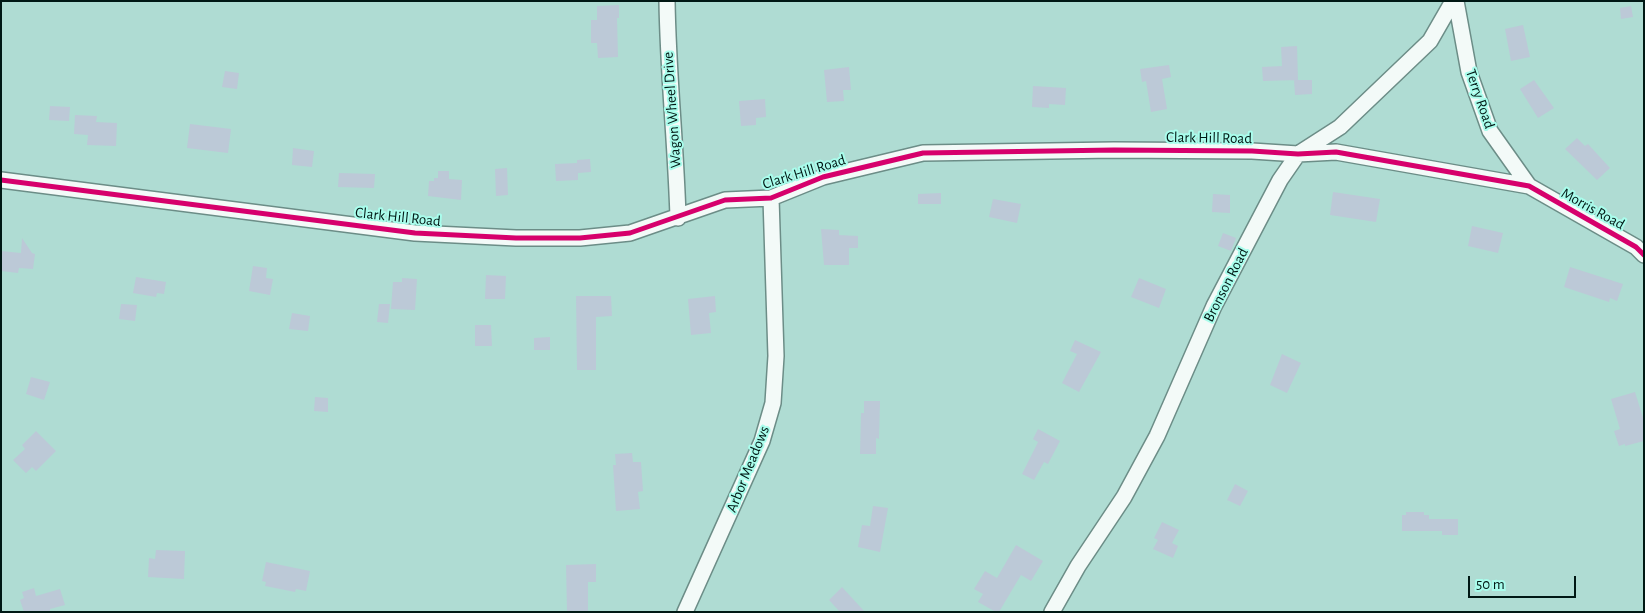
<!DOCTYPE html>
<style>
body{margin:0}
#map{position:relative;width:1645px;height:613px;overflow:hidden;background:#afdcd3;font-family:"Alegreya Sans",sans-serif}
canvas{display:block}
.frame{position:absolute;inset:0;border:2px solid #001814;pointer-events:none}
.scale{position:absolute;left:1468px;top:576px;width:108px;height:22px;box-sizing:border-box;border:2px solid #001814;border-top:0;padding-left:6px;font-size:15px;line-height:18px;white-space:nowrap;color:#001814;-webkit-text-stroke:4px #a9fdec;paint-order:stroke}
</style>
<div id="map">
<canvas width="1645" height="613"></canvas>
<div class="frame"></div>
<div class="scale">50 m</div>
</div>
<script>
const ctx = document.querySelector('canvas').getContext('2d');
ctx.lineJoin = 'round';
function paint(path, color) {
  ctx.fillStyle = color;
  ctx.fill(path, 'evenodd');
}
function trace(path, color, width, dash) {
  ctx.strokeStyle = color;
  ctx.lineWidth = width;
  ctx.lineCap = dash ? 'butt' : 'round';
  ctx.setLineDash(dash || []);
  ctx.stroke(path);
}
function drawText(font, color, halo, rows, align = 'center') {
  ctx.font = font + ' "Alegreya Sans",sans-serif';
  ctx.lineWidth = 4;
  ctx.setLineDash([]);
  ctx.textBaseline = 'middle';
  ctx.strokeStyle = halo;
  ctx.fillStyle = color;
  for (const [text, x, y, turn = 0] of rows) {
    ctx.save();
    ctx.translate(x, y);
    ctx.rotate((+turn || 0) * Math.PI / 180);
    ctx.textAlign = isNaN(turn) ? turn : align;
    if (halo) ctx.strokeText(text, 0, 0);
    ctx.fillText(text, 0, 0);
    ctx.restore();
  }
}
const building = new Path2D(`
 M 619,5 L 619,18 L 617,18 L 618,57 L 598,58 L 597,43 L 591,43 L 591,20 L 597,20 L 597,6 Z
 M 1631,6 L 1633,17 L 1621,19 L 1620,8 Z
 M 1523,25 L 1530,57 L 1511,61 L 1505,29 Z
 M 1297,46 L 1298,80 L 1263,81 L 1262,67 L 1282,66 L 1281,47 Z
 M 1169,65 L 1171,77 L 1162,79 L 1167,109 L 1151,112 L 1146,81 L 1142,82 L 1140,69 Z
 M 849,67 L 851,90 L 843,90 L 844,101 L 827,102 L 824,70 Z
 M 225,71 L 239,73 L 237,89 L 222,87 Z
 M 1294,80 L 1312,80 L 1312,94 L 1295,95 Z
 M 1534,80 L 1554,108 L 1538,118 L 1520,89 Z
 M 1033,86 L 1066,88 L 1065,105 L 1049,104 L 1049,108 L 1032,107 Z
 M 765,99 L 766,117 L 756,118 L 756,125 L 741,126 L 739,101 Z
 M 50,106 L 70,107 L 69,121 L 49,120 Z
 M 75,115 L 97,116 L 96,122 L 117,123 L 116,146 L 87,145 L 88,135 L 74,134 Z
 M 190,124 L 231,129 L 228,153 L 187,148 Z
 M 1577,138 L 1585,146 L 1588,144 L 1610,168 L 1597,180 L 1565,149 Z
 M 293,148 L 314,151 L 312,167 L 292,165 Z
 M 590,159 L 591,172 L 578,173 L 578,180 L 556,181 L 555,164 L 577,163 L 577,160 Z
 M 507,168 L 508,195 L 496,196 L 495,169 Z
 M 438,171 L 449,171 L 449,179 L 462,180 L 461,200 L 428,196 L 429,181 L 434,181 L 434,178 L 438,178 Z
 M 339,173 L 375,174 L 374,188 L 338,187 Z
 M 1333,192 L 1380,199 L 1376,222 L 1330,215 Z
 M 941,193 L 941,204 L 918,204 L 918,194 Z
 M 1213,194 L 1230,195 L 1230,213 L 1212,212 Z
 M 993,199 L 1021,204 L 1017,223 L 989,217 Z
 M 1472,226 L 1503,233 L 1498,253 L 1468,246 Z
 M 821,229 L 839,230 L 839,235 L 858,236 L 858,248 L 849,248 L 849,265 L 824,265 Z
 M 1223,233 L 1236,238 L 1231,251 L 1218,246 Z
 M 22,238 L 32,253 L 35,254 L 33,269 L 19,268 L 18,273 L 1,271 L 1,251 L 21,253 Z
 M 253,266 L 267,268 L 266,278 L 273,279 L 270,295 L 249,291 Z
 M 1570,267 L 1623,284 L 1617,301 L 1610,298 L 1609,302 L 1564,287 Z
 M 486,275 L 506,276 L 505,299 L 485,299 Z
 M 136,277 L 166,282 L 164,294 L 157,293 L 156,297 L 133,293 Z
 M 402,278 L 417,279 L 415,310 L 391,309 L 393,282 L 402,282 Z
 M 1139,278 L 1166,289 L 1159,308 L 1131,297 Z
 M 576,296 L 611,296 L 612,316 L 596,317 L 596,370 L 577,370 Z
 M 715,296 L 716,312 L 709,313 L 711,333 L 691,335 L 688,299 Z
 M 121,304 L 137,305 L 135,321 L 119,319 Z
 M 379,304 L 390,304 L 388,323 L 377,322 Z
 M 292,313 L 310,316 L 308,331 L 289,329 Z
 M 475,325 L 491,325 L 492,346 L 475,346 Z
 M 550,337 L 550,350 L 534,350 L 534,338 Z
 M 1075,340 L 1101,352 L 1079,392 L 1062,383 L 1077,354 L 1070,351 Z
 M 1282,354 L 1301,363 L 1287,393 L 1270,385 Z
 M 31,377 L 50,382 L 44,400 L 26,394 Z
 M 1635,392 L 1644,421 L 1644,441 L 1625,446 L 1625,444 L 1619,446 L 1614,431 L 1620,429 L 1611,399 Z
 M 315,397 L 328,398 L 328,412 L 314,411 Z
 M 864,401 L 880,401 L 879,439 L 876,438 L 876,454 L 860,454 L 861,413 L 864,413 Z
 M 1038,429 L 1060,441 L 1048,464 L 1044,462 L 1034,480 L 1022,474 L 1038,442 L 1033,439 Z
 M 36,431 L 56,451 L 36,471 L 32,467 L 26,473 L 13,460 L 25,449 L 22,445 Z
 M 632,453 L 633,462 L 641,462 L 643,491 L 638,492 L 640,509 L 616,511 L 613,465 L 616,465 L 615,454 Z
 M 1235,484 L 1248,491 L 1240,506 L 1227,500 Z
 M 873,506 L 888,508 L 880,552 L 858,547 L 862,525 L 870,526 Z
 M 1406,512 L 1424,512 L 1424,515 L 1429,515 L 1429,519 L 1458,519 L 1458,535 L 1442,535 L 1442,531 L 1402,531 L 1402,515 L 1406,515 Z
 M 1162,522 L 1179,530 L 1172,543 L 1178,546 L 1173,558 L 1153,549 L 1158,540 L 1154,538 Z
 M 1016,545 L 1043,561 L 1031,581 L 1021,575 L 999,612 L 996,612 L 978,602 L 983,594 L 974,589 L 985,571 L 997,578 Z
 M 156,550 L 185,551 L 184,579 L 148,577 L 149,558 L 155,559 Z
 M 266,562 L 310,571 L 306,591 L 296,589 L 295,592 L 265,586 L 266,582 L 262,581 Z
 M 596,564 L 596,582 L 588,582 L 588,611 L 567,612 L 566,565 Z
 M 842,587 L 865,612 L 840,612 L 829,600 Z
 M 34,588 L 36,596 L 60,589 L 65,605 L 50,609 L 50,612 L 24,612 L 20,600 L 24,598 L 22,592 Z`);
const minor = new Path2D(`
 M 667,1 C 668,74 676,146 678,218
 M 1456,1 L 1469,72 L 1490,131 L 1529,186
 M 1,180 L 415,233 L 516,238 L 580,238 L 630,233 L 725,200 L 771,198 L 823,177 L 923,153 L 1114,150 L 1252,151 L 1298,154 L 1336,152 L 1529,186 L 1636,247 L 1644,255
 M 685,612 L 762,441 L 773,403 L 776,356 L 771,198
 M 1052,612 L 1078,566 L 1124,497 L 1157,436 L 1214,306 L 1280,180 L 1298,154 L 1340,127 L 1430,41 L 1453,1`);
const cycleway = new Path2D(`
 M 1,180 L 415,233 L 516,238 L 580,238 L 630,233 L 725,200 L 771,198 L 823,177 L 923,153 L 1114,150 L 1252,151 L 1298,154 L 1336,152 L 1529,186 L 1636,247 L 1644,255`);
const streetNames = [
 ["Terry Road",1480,99,71],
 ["Wagon Wheel Drive",672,110,-94],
 ["Clark Hill Road",1209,138,1],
 ["Clark Hill Road",804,172,-17],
 ["Morris Road",1593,209,29],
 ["Clark Hill Road",398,217,6],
 ["Bronson Road",1226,285,-63],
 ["Arbor Meadows",748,469,-68]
];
paint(building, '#bcc9d7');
trace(minor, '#6c8d87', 18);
trace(minor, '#f3faf8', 15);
trace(cycleway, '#d6006c', 5);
drawText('15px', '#001814', '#a9fdec', streetNames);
</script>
